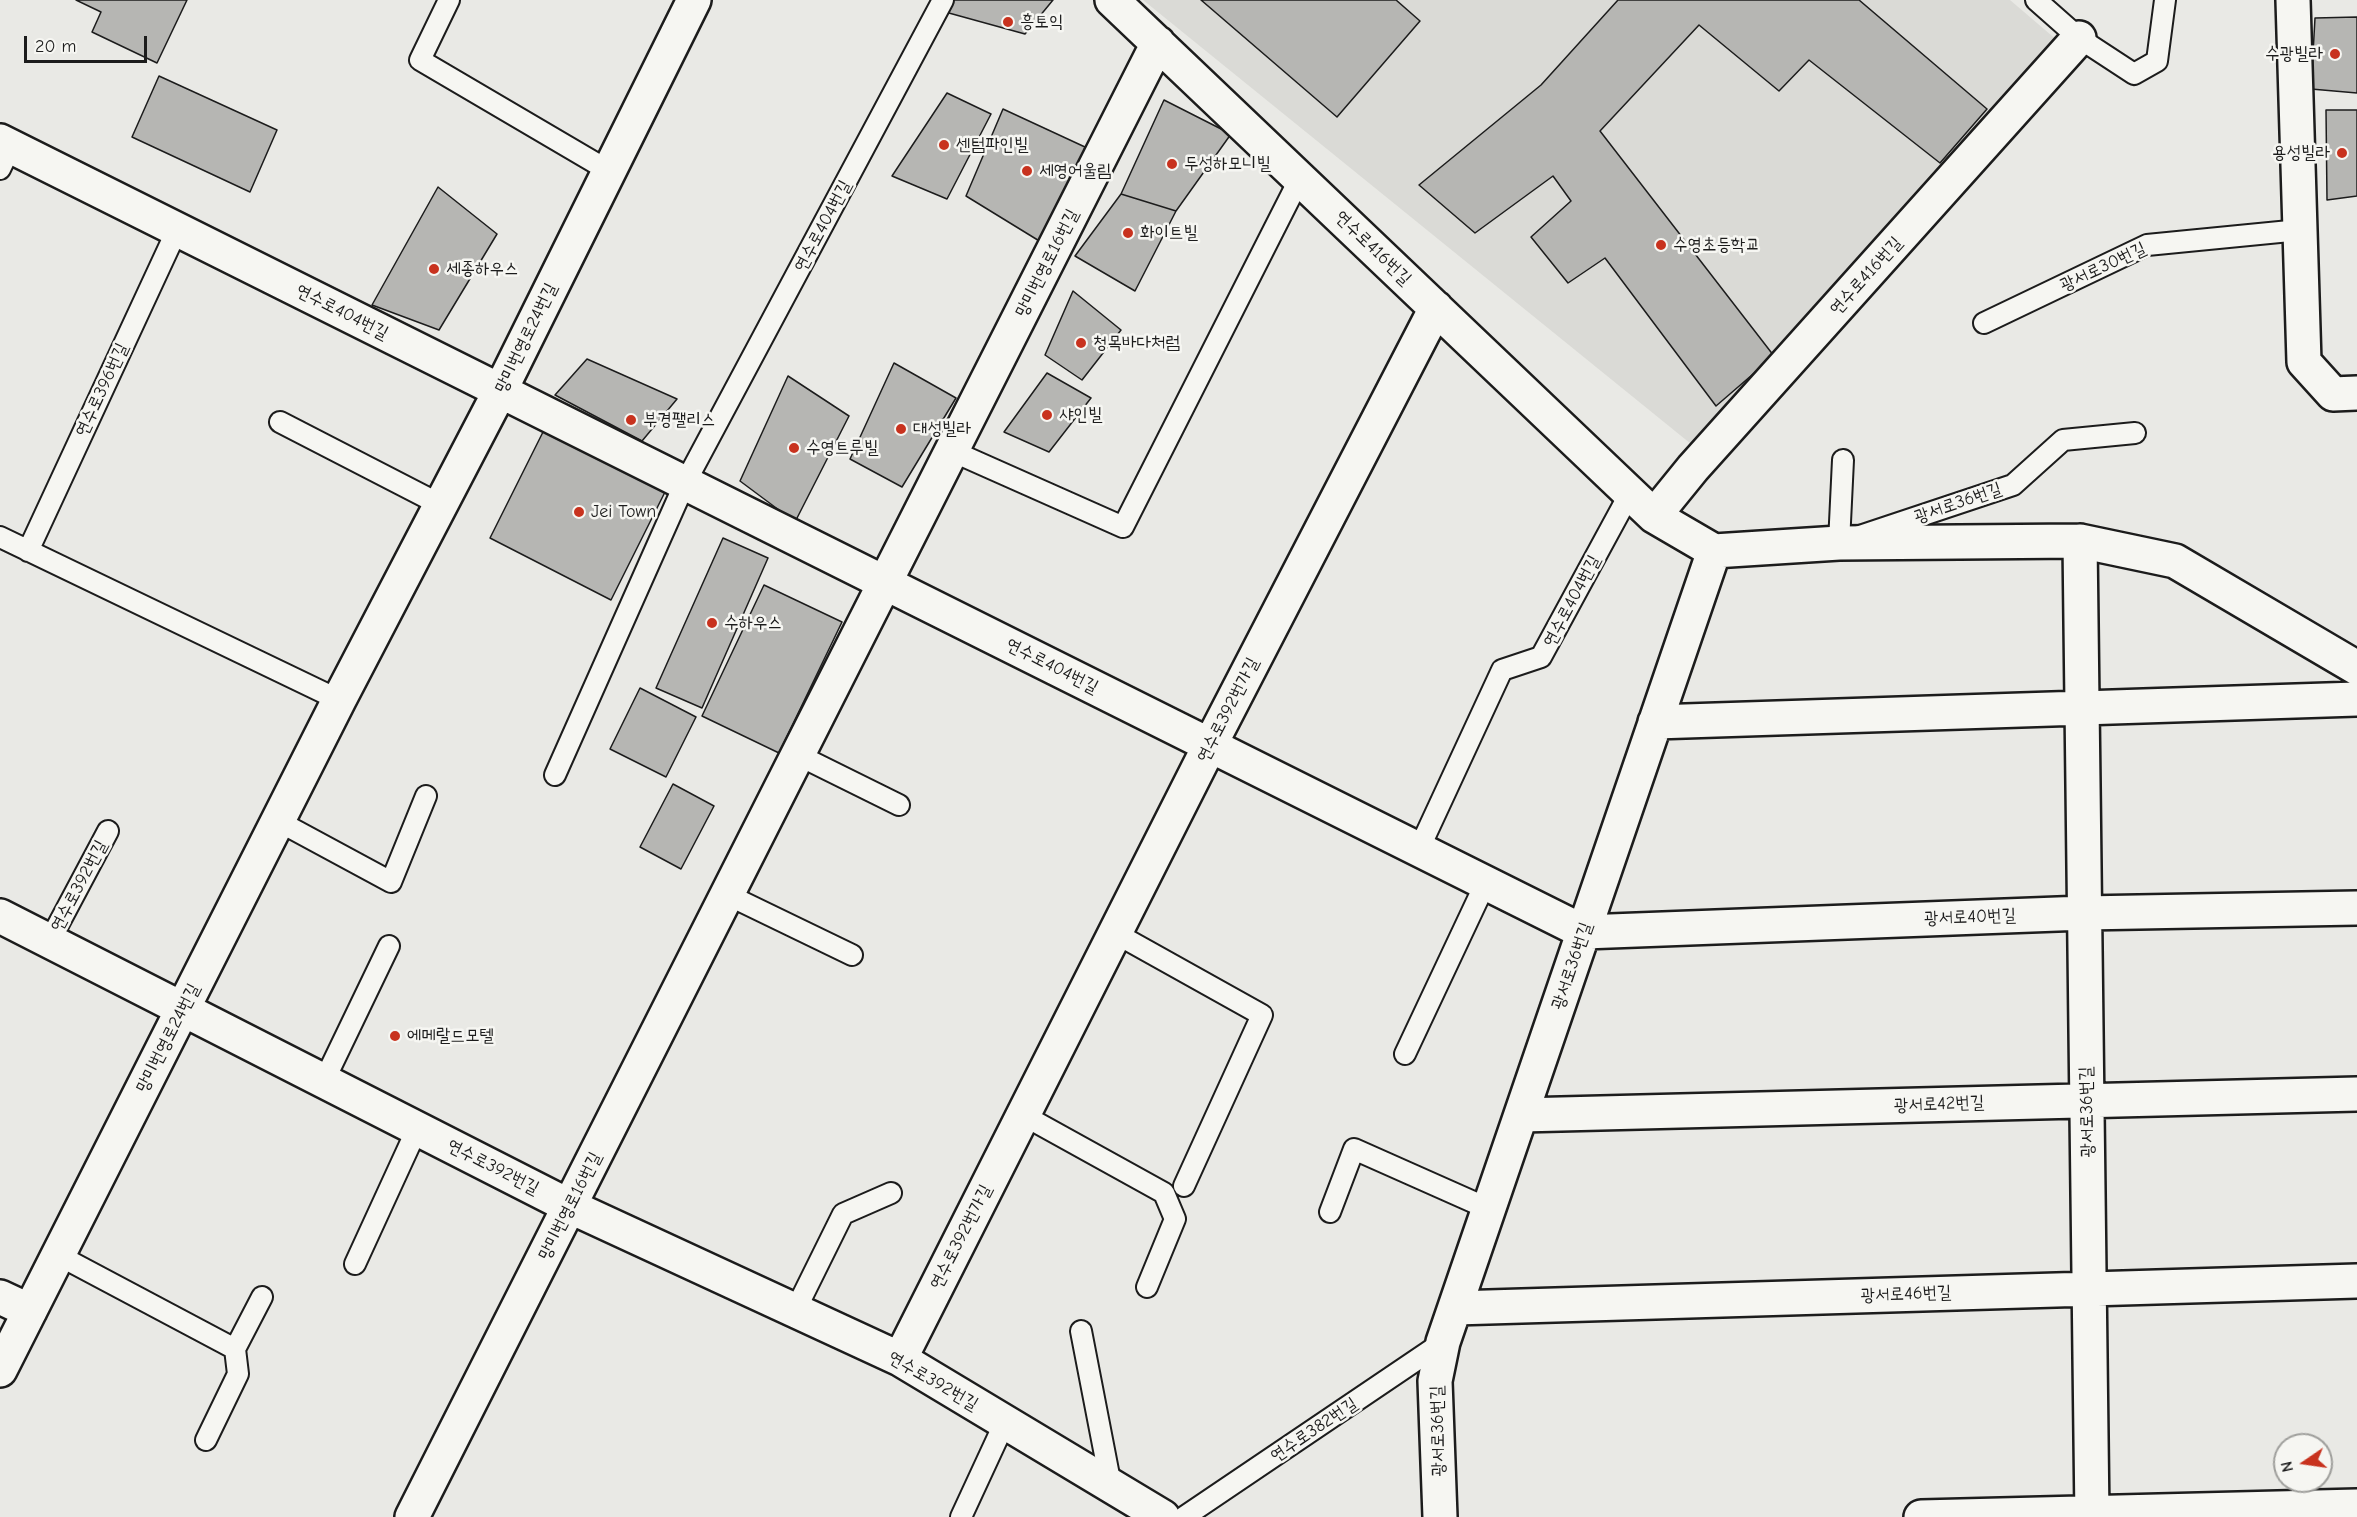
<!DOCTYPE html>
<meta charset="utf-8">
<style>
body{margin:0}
#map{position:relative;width:2357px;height:1517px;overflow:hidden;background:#e9e9e5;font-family:"Comic Neue",sans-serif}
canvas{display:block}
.north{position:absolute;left:2273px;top:1433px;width:60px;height:60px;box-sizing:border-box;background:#f6f6f2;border:2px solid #9f9f9c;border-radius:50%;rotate:257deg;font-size:16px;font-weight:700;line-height:24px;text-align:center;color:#1c1c1c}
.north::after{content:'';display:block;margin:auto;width:21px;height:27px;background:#c8321e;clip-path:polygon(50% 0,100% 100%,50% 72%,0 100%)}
.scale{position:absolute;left:24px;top:36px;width:123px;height:27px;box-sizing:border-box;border:3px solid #1c1c1c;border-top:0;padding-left:8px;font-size:18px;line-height:21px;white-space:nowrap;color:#1c1c1c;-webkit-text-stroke:4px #f6f6f2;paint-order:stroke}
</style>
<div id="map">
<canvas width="2357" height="1517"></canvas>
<div class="north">N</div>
<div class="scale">20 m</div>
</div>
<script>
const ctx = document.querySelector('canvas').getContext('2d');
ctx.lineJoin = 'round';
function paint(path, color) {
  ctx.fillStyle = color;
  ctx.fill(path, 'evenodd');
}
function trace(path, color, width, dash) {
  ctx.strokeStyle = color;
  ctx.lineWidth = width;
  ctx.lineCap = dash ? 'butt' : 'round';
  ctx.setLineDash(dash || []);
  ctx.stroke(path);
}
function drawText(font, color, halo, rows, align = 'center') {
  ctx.font = font + ' "Comic Neue","Poor Story",sans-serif';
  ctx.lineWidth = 5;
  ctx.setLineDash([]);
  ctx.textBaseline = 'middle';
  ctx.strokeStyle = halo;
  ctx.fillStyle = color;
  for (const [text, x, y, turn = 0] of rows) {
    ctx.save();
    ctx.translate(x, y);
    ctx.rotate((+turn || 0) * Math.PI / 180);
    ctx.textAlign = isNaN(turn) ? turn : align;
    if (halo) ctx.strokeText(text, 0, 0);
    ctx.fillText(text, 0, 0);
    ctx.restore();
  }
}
const built = new Path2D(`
 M 1143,0 L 2010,0 L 2058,41 L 1696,448 Z`);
const building = new Path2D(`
 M 76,0 L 187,0 L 157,63 L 92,32 L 101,12 Z
 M 943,0 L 1053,0 L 1025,34 L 938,10 Z
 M 1201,0 L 1396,0 L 1420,21 L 1337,117 Z
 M 1618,0 L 1859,0 L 1987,109 L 1940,163 L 1809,60 L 1779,91 L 1699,25 L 1600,131 L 1774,356 L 1716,406 L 1605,258 L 1568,283 L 1531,237 L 1571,201 L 1553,176 L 1475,233 L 1419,185 L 1541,85 Z
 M 2357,17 L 2357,93 L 2311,89 L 2315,18 Z
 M 159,76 L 277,130 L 250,192 L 132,137 Z
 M 947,93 L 991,114 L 947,199 L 892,176 Z
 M 1164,100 L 1231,134 L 1176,211 L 1121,194 Z
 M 1003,109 L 1085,147 L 1054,250 L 966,196 Z
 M 2326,110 L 2357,110 L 2357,196 L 2327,200 Z
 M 438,187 L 497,234 L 439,330 L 372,305 Z
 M 1121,194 L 1176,211 L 1135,291 L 1075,256 Z
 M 1073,291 L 1121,330 L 1082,380 L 1045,355 Z
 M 587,359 L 677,399 L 642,441 L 555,395 Z
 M 894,363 L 956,398 L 902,487 L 850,459 Z
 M 1047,373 L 1091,398 L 1049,452 L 1004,432 Z
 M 788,376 L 849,416 L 795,522 L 740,481 Z
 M 547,424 L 668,486 L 611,600 L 490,538 Z
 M 723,538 L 768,558 L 702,708 L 656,688 Z
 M 764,585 L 842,622 L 779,753 L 702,716 Z
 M 640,688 L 696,717 L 666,777 L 610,749 Z
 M 673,784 L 714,806 L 681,869 L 640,847 Z`);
const lane = new Path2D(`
 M 449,0 L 420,60 L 609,171
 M 2036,0 L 2079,38 L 2134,74 L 2157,61 L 2165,0
 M 0,169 L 11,146
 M 1984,323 L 2147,245 L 2300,230
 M 280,422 L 441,505
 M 952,451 L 1123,527 L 1300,178
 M 1843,460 L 1839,543 L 2013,485 L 2063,440 L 2135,433
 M 0,537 L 339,700
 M 28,551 L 177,230
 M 798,755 L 899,805
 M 555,775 L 685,483 L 943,0
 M 278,821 L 391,882 L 426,796
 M 1419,849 L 1502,670 L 1541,657 L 1630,493
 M 728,895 L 852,955
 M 1115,933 L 1262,1015 L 1184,1186
 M 49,942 L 108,831
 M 1405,1054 L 1486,882
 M 324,1081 L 389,946
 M 1023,1115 L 1164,1193 L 1175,1219 L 1147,1287
 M 1330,1212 L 1354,1149 L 1489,1209
 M 58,1255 L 235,1349 L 238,1374 L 206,1440
 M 355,1264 L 417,1129
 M 795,1311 L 843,1214 L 891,1193
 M 1081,1331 L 1111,1486
 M 235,1349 L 262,1297
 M 961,1517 L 1005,1422
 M 1184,1517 L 1443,1342`);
const street = new Path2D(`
 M 1112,0 L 1654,516 L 1714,551
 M 2293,0 L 2304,362 L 2333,394 L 2357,393
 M 0,141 L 1584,932 L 2084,913 L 2357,908
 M 1654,516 L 1693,468 L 2079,38
 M 2080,541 L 2092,1517
 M 1714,551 L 1839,543 L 2080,541 L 2175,561 L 2357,668
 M 1655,722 L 2357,699
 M 0,916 L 569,1206 L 900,1359 L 1163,1517
 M 1521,1115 L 2357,1094
 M 0,1297 L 30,1311
 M 1455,1308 L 2357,1281
 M 900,1359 L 1210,745 L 1436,308
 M 0,1370 L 339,700 L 500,391 L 694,0
 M 412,1517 L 1158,43
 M 1440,1517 L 1435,1381 L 1443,1342 L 1714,551
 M 1921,1517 L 2357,1506`);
const markers = [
 [1008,22,6,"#c8321e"],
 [2335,54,6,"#c8321e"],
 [944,145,6,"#c8321e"],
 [2342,153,6,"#c8321e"],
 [1172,164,6,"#c8321e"],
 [1027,171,6,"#c8321e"],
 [1128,233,6,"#c8321e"],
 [1661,245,6,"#c8321e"],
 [434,269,6,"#c8321e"],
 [1081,343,6,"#c8321e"],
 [1047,415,6,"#c8321e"],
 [631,420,6,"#c8321e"],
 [901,429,6,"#c8321e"],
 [794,448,6,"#c8321e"],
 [579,512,6,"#c8321e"],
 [712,623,6,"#c8321e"],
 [395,1036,6,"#c8321e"]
];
const poiNames = [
 ["흥토익",1020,22],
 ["수광빌라",2323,54,"right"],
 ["센텀파인빌",956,145],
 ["용성빌라",2330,153,"right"],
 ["두성하모니빌",1184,164],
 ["세영어울림",1039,171],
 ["화이트빌",1140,233],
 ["수영초등학교",1673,245],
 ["세종하우스",446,269],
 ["청목바다처럼",1093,343],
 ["샤인빌",1059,415],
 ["부경팰리스",643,420],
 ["대성빌라",913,429],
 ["수영트루빌",806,448],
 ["Jei Town",591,512],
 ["수하우스",724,623],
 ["에메랄드모텔",407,1036]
];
const streetNames = [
 ["연수로404번길",823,226,-62],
 ["연수로416번길",1373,248,44],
 ["망미번영로16번길",1047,263,-63],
 ["광서로30번길",2103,267,-25],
 ["연수로416번길",1866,276,-48],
 ["연수로404번길",342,312,27],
 ["망미번영로24번길",526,338,-64],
 ["연수로396번길",102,390,-65],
 ["광서로36번길",1958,503,-19],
 ["연수로404번길",1572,601,-62],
 ["연수로404번길",1052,666,27],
 ["연수로392번가길",1228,710,-63],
 ["연수로392번길",79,886,-62],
 ["광서로40번길",1970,917,-2],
 ["광서로36번길",1572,966,-71],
 ["망미번영로24번길",168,1038,-63],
 ["광서로42번길",1939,1104,-2],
 ["광서로36번길",2087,1112,-91],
 ["연수로392번길",493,1167,27],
 ["망미번영로16번길",570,1206,-63],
 ["연수로392번가길",961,1237,-63],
 ["광서로46번길",1906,1294,-2],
 ["연수로392번길",933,1381,30],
 ["연수로382번길",1314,1430,-34],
 ["광서로36번길",1438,1431,-91]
];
paint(built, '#dadad6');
paint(building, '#b6b6b3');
trace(building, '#1c1c1c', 1.5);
trace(lane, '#1c1c1c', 24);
trace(street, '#1c1c1c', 38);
trace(lane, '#f6f6f2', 20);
trace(street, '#f6f6f2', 33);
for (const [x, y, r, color] of markers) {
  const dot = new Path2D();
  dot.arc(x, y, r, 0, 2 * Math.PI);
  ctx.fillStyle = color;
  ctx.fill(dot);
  trace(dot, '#f6f6f2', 2);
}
drawText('18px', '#1c1c1c', '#f6f6f2', poiNames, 'left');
drawText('18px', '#1c1c1c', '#f6f6f2', streetNames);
</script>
